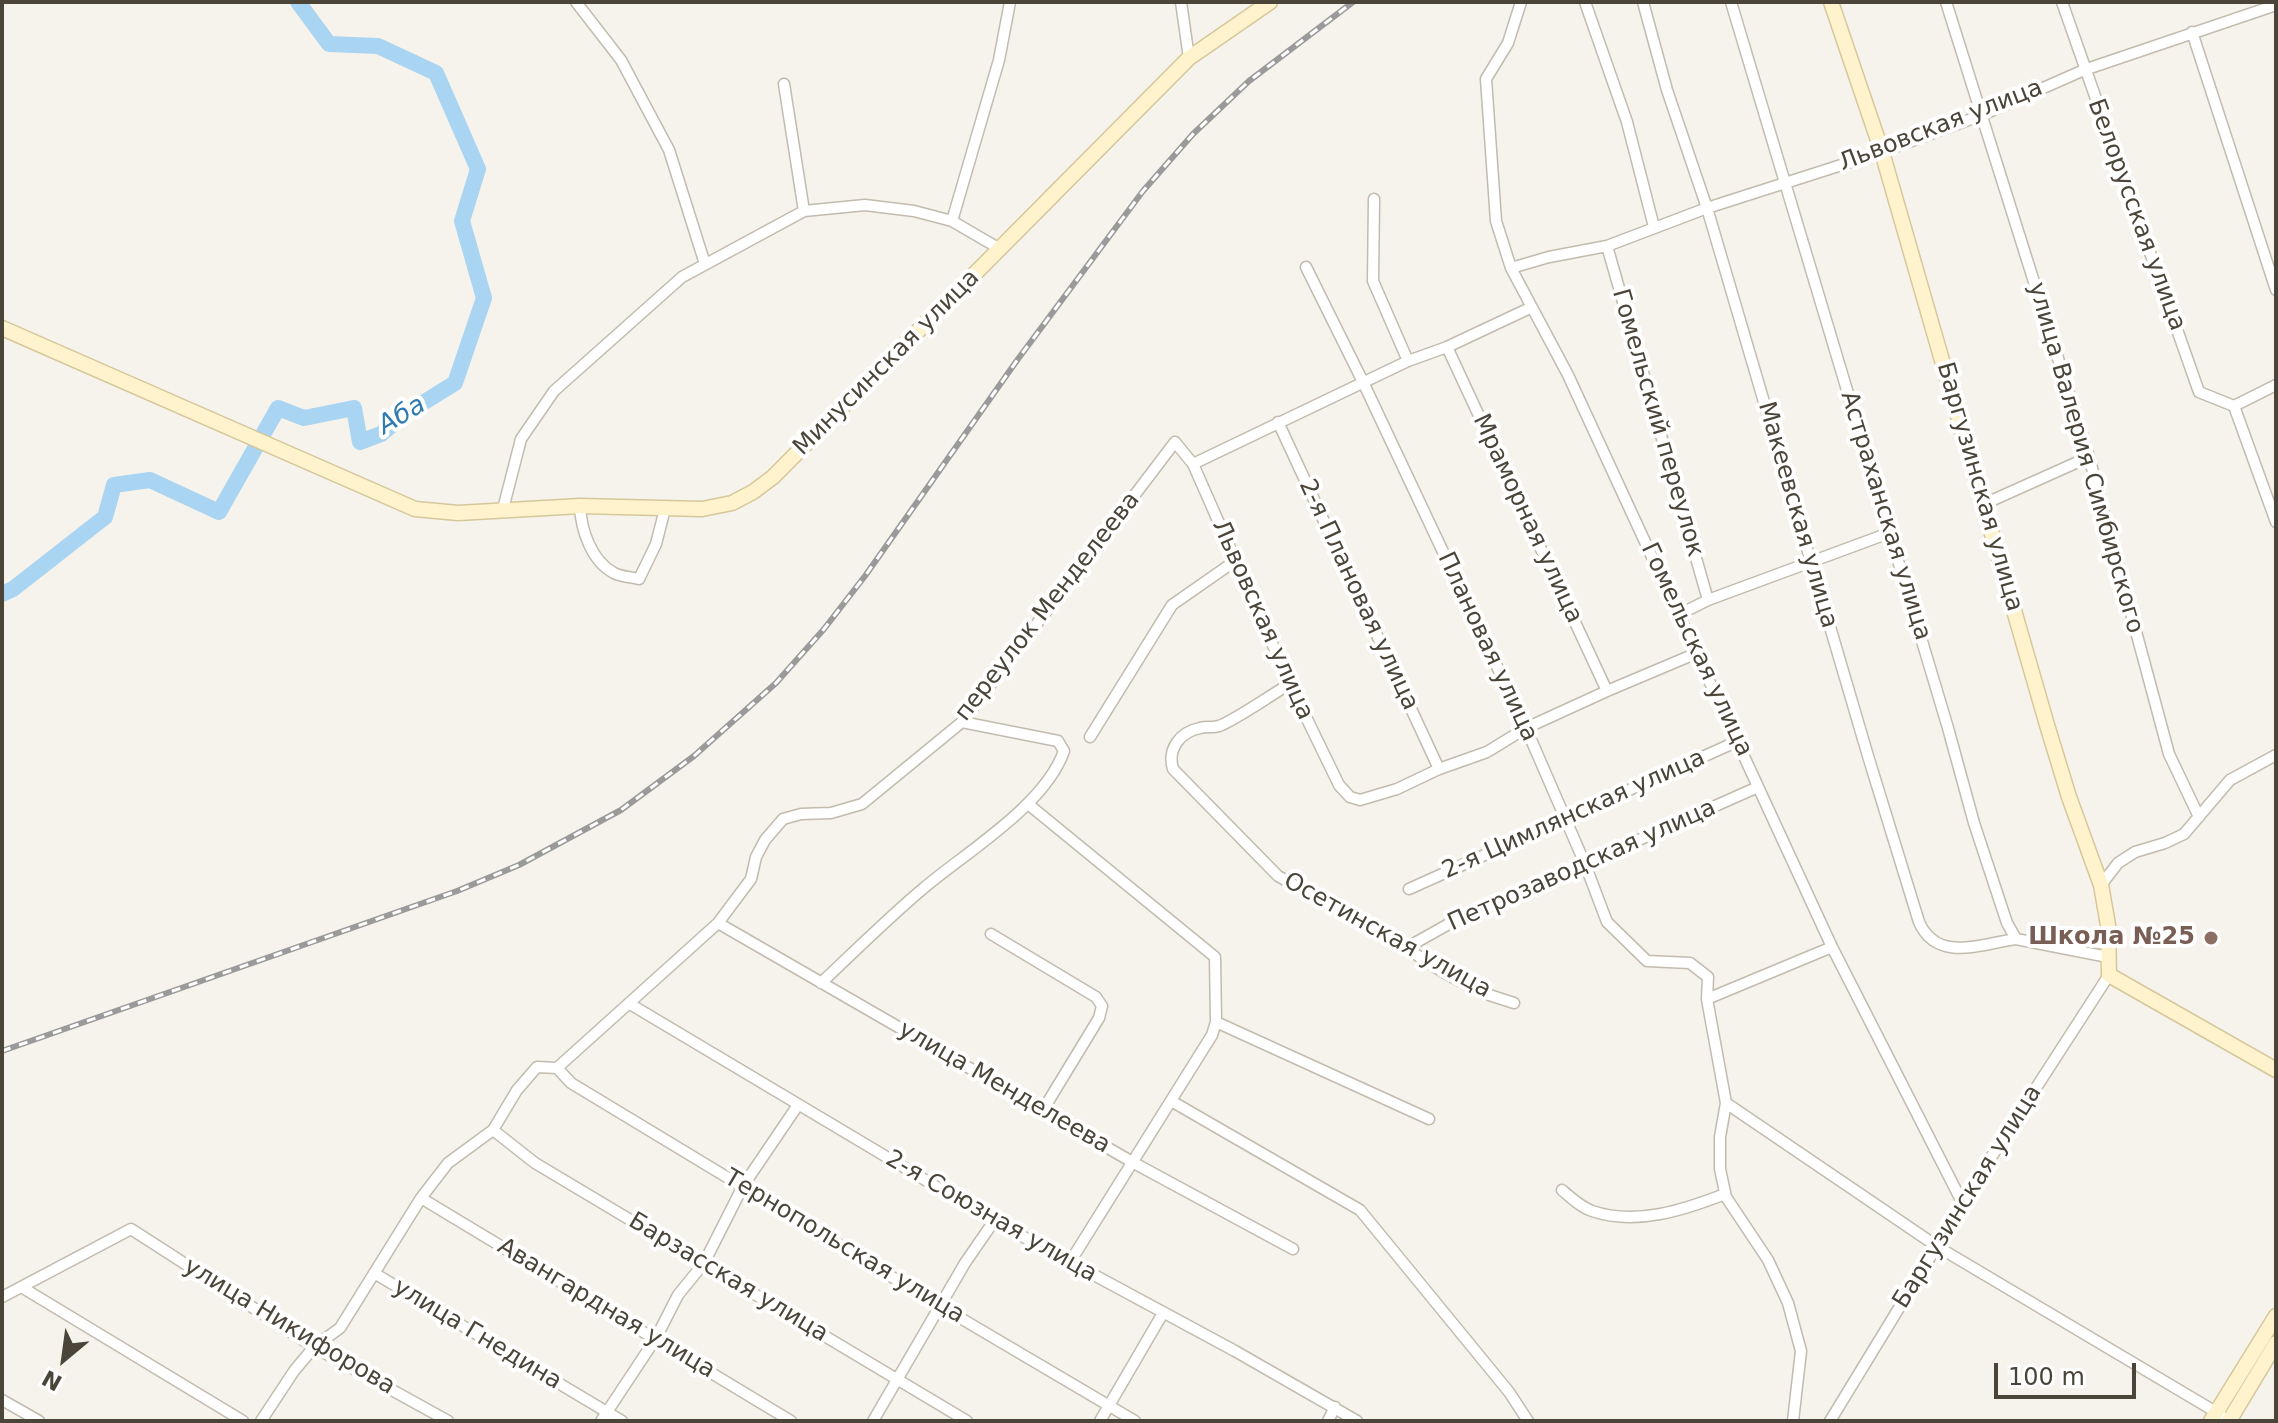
<!DOCTYPE html>
<meta charset="utf-8">
<style>
body{margin:0}
#map{position:relative;width:2278px;height:1423px;overflow:hidden;background:#f6f3ec;font-family:"DejaVu Sans",sans-serif}
canvas{display:block}
.frame{position:absolute;inset:0;border:4px solid #4b4439;pointer-events:none}
.north{position:absolute;left:24px;top:1319px;width:80px;height:80px;-webkit-text-stroke:6px #fff;paint-order:stroke;rotate:209deg;font-size:22px;font-weight:700;line-height:32px;text-align:center;color:#4b4439}
.north::after{content:'';display:block;margin:auto;width:28px;height:36px;background:#4b4439;clip-path:polygon(50% 0,100% 100%,50% 72%,0 100%)}
.scale{position:absolute;left:1994px;top:1363px;width:142px;height:36px;box-sizing:border-box;border:4px solid #4b4439;border-top:0;padding-left:10px;font-size:24px;line-height:28px;white-space:nowrap;color:#4b4439;-webkit-text-stroke:6px #fff;paint-order:stroke}
</style>
<div id="map">
<canvas width="2278" height="1423"></canvas>
<div class="frame"></div>
<div class="north">N</div>
<div class="scale">100 m</div>
</div>
<script>
const ctx = document.querySelector('canvas').getContext('2d');
ctx.lineJoin = 'round';
function trace(path, color, width, dash) {
  ctx.strokeStyle = color;
  ctx.lineWidth = width;
  ctx.lineCap = dash ? 'butt' : 'round';
  ctx.setLineDash(dash || []);
  ctx.stroke(path);
}
function drawText(font, color, halo, rows, align = 'center') {
  ctx.font = font + ' "DejaVu Sans",sans-serif';
  ctx.lineWidth = 8;
  ctx.setLineDash([]);
  ctx.textBaseline = 'middle';
  ctx.strokeStyle = halo;
  ctx.fillStyle = color;
  for (const [text, x, y, turn = 0] of rows) {
    ctx.save();
    ctx.translate(x, y);
    ctx.rotate((+turn || 0) * Math.PI / 180);
    ctx.textAlign = isNaN(turn) ? turn : align;
    if (halo) ctx.strokeText(text, 0, 0);
    ctx.fillText(text, 0, 0);
    ctx.restore();
  }
}
const river = new Path2D(`
 M 2,594 L 13,589 L 105,517 L 114,485 L 150,480 L 219,512 L 278,408 L 304,418 L 354,408 L 360,442 L 381,434 L 405,414 L 455,383 L 484,298 L 462,221 L 478,169 L 436,73 L 378,46 L 329,44 L 298,2`);
const street = new Path2D(`
 M 576,2 L 621,60 L 669,150 L 705,264
 M 1181,2 L 1189,58
 M 1521,2 L 1508,43 L 1486,79 L 1496,221 L 1511,268 L 1568,375 L 1832,947 L 1963,1204
 M 1585,2 L 1627,122 L 1654,227
 M 1643,2 L 1667,90 L 1707,208 L 1868,756 L 1919,922 C 1937,963 1981,944 2016,939
 M 1731,2 L 1948,728 L 1974,823 L 2007,923 L 2016,939 L 2108,957
 M 1946,2 L 2089,457 L 2169,754 L 2199,817
 M 2062,2 L 2199,392 L 2234,406
 M 2192,32 L 2276,290
 M 784,84 L 804,211
 M 1374,199 L 1373,281 L 1408,361
 M 1607,246 L 1708,600
 M 1000,249 L 952,221 L 999,60 L 1010,2
 M 1306,267 L 1363,382 L 1526,728 L 1585,864 L 1607,922 L 1647,961 L 1690,963 L 1708,977 L 1707,999 L 1726,1103 L 1720,1137 L 1720,1169 L 1726,1197 L 1768,1260 L 1788,1303 L 1801,1351 L 1793,1421
 M 1511,268 L 1549,257 L 1607,246 L 1707,208 L 1882,152 L 1982,115 L 2084,70 L 2276,5
 M 1447,347 L 1607,691
 M 2234,406 L 2276,522
 M 2234,406 L 2276,385
 M 1278,422 L 1439,769
 M 1193,464 L 1408,361 L 1447,347 L 1530,308
 M 1984,504 L 2089,457
 M 580,506 C 581,529 591,561 614,573 C 621,577 632,577 639,579 L 656,544 L 665,509
 M 503,509 L 521,439 L 554,391 L 682,277 L 804,211 L 865,205 L 914,211 L 952,221
 M 1680,614 L 1708,600 L 1889,533
 M 1290,684 C 1272,694 1237,719 1219,726 C 1213,728 1206,726 1200,728 C 1180,732 1167,749 1173,769 L 1278,876 L 1406,948 L 1443,972 L 1483,993 L 1514,1003
 M 1090,737 L 1172,605 L 1235,561
 M 1028,804 L 1215,957 L 1216,1022 L 1212,1035 L 1070,1262
 M 2101,885 L 2118,863 L 2135,852 L 2165,843 L 2184,834 L 2230,780 L 2276,755
 M 1409,889 L 1738,741
 M 718,923 L 1134,1163 L 1293,1249
 M 991,934 L 1096,997 L 1102,1006 L 1099,1018 L 1043,1110
 M 1406,948 L 1447,925 L 1758,787
 M 821,983 C 855,951 889,917 925,887 C 968,851 1045,805 1064,751 L 1058,741 L 962,722
 M 1707,999 L 1832,947
 M 630,1004 L 994,1221 L 1235,1351 L 1357,1421
 M 1216,1022 L 1429,1119
 M 557,1068 L 571,1083 L 940,1306 L 1135,1421
 M 1173,1102 L 1360,1210 L 1509,1392 L 1528,1421
 M 1726,1103 L 1938,1247 L 2221,1415
 M 493,1130 L 535,1163 L 967,1421
 M 1562,1190 C 1571,1198 1581,1207 1592,1211 C 1636,1226 1684,1210 1725,1194
 M 421,1198 L 791,1421
 M 374,1273 L 622,1421
 M 23,1288 L 243,1421
 M 2,1297 L 131,1229 L 314,1347 L 448,1421
 M 2,1400 L 39,1421
 M 261,1421 L 294,1371 L 314,1347 L 340,1328 L 421,1198 L 448,1163 L 493,1130 L 517,1090 L 537,1067 L 557,1068 L 718,923 L 751,879 L 756,857 L 765,840 L 783,819 L 801,814 L 831,813 L 862,804 L 962,722 L 1175,442 L 1193,464 L 1290,684 L 1339,785 L 1350,797 L 1360,800 L 1397,789 L 1439,769 L 1487,752 L 1526,728 L 1607,691 L 1697,653
 M 601,1421 L 656,1338 L 678,1295 L 704,1263 L 743,1186 L 798,1105
 M 873,1421 L 965,1263 L 994,1221
 M 1100,1421 L 1163,1313
 M 1328,1421 L 1335,1407
 M 1830,1421 L 1990,1159 L 2109,975`);
const secondary = new Path2D(`
 M 1831,2 L 1882,152 L 2047,725 L 2069,797 L 2101,885 L 2108,925 L 2109,975 L 2276,1070
 M 2,328 L 415,509 L 458,513 L 580,506 L 702,509 L 732,503 L 753,492 L 773,477 L 1189,58 L 1270,2
 M 2211,1421 L 2276,1316
 M 2229,1421 L 2276,1343`);
const rail = new Path2D(`
 M 2,1051 L 457,891 L 519,865 L 621,810 L 694,756 L 776,683 L 824,629 L 865,576 L 1018,359 L 1143,191 L 1193,134 L 1249,81 L 1353,2`);
const markers = [
 [2211,938,8,"#8d6e63"]
];
const streetNames = [
 ["Львовская улица",1941,126,-21],
 ["Белорусская улица",2136,215,70],
 ["Минусинская улица",887,363,-45],
 ["Гомельский переулок",1657,423,74],
 ["улица Валерия Симбирского",2085,458,74],
 ["Баргузинская улица",1979,487,74],
 ["Макеевская улица",1797,515,74],
 ["Астраханская улица",1885,516,73],
 ["Мраморная улица",1527,519,65],
 ["2-я Плановая улица",1358,595,65],
 ["переулок Менделеева",1048,607,-52],
 ["Львовская улица",1262,620,66],
 ["Плановая улица",1487,647,65],
 ["Гомельская улица",1696,650,65],
 ["2-я Цимлянская улица",1574,815,-24],
 ["Петрозаводская улица",1582,866,-24],
 ["Осетинская улица",1387,936,29],
 ["улица Менделеева",1004,1088,30],
 ["Баргузинская улица",1968,1197,-58],
 ["2-я Союзная улица",991,1217,30],
 ["Тернопольская улица",844,1247,31],
 ["Барзасская улица",728,1278,31],
 ["Авангардная улица",606,1309,31],
 ["улица Никифорова",289,1327,31],
 ["улица Гнедина",477,1335,31]
];
const educationNames = [
 ["Школа №25",2195,938]
];
const waterNames = [
 ["Аба",402,416,-31]
];
trace(river, '#a9d4f2', 16);
trace(street, '#c2bbae', 13);
trace(secondary, '#d6c79b', 17);
trace(street, '#fff', 10);
trace(secondary, '#fff3cd', 14);
trace(rail, '#9a9a9a', 6);
trace(rail, '#fff', 3, [9]);
for (const [x, y, r, color] of markers) {
  const dot = new Path2D();
  dot.arc(x, y, r, 0, 2 * Math.PI);
  ctx.fillStyle = color;
  ctx.fill(dot);
  trace(dot, '#fff', 3);
}
drawText('24px', '#4b4439', '#fff', streetNames);
drawText('bold 24px', '#785e54', '#fff', educationNames, 'right');
drawText('italic 26px', '#2e7ab2', '#fff', waterNames);
</script>
